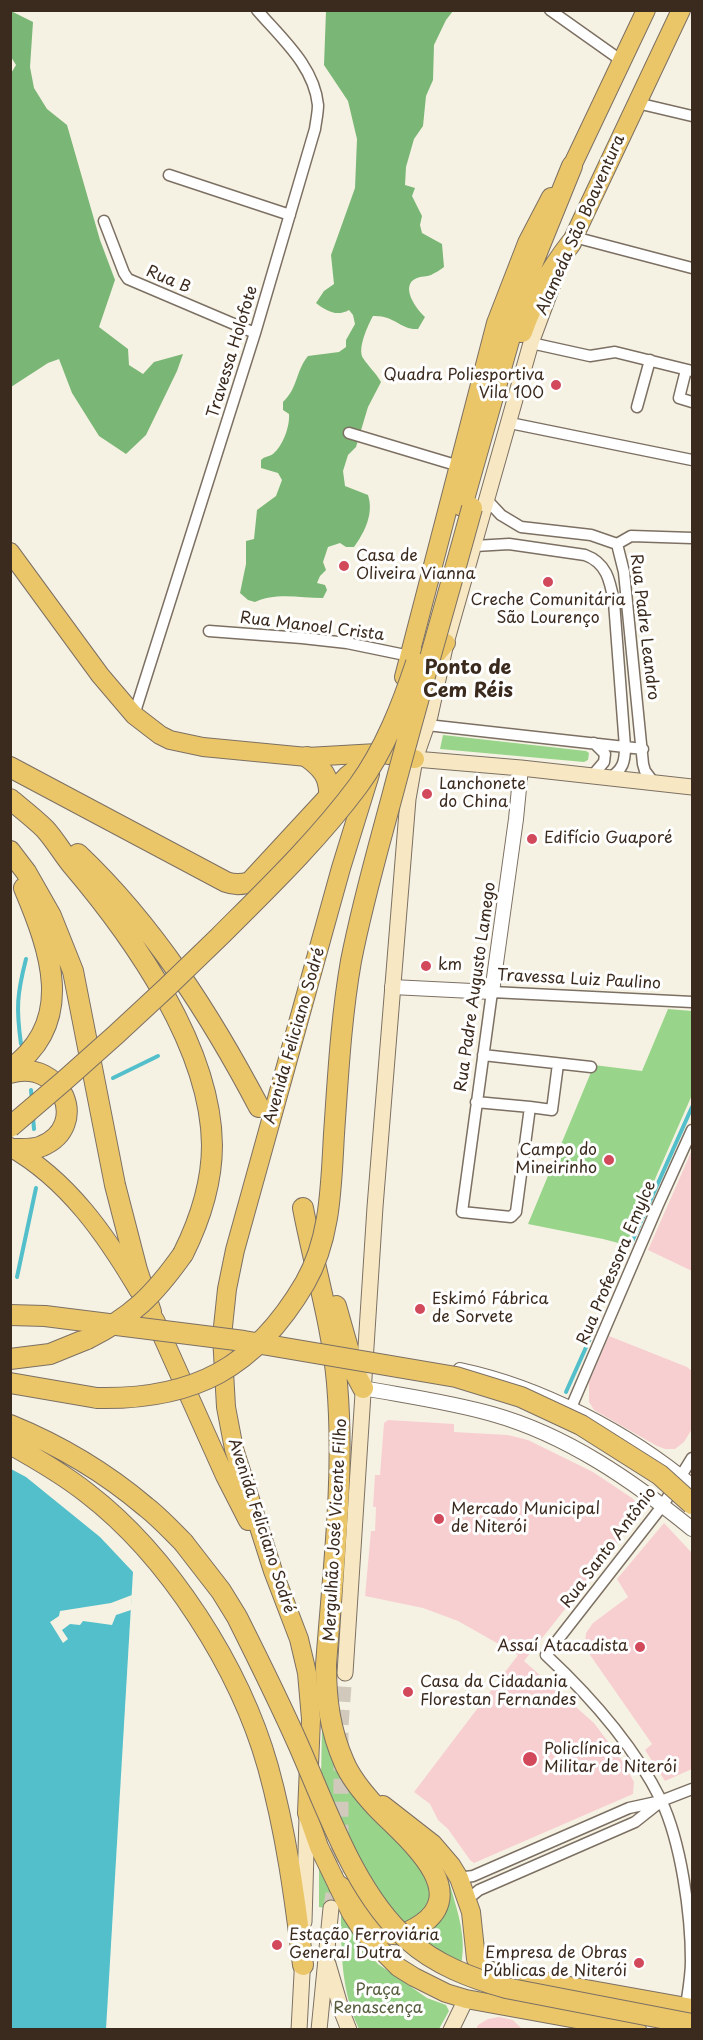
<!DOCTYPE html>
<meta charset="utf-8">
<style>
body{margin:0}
#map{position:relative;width:703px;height:2040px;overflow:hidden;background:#f6f2e3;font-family:"Playpen Sans",sans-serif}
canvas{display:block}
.frame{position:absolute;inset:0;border:12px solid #3b2a1e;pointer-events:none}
</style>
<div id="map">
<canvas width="703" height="2040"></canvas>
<div class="frame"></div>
</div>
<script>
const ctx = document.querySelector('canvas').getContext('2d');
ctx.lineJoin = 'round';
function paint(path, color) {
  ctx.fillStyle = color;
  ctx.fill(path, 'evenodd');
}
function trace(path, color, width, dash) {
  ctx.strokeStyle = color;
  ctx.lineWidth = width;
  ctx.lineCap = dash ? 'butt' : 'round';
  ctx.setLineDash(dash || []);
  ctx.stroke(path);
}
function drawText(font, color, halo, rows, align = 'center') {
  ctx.font = font + ' "Playpen Sans",sans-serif';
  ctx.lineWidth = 6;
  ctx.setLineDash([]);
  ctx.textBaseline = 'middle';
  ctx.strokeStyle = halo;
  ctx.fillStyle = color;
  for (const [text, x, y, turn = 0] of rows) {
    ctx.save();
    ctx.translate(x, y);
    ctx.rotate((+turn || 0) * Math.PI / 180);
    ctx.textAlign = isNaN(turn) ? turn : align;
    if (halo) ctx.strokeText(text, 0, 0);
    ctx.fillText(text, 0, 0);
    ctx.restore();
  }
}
const built = new Path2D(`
 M 692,1150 L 692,1271 L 648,1250 Z
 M 609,1336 L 687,1367 L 692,1371 L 692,1429 L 684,1442 L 675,1449 L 665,1449 L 657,1446 L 594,1410 L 589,1402 L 589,1382 Z
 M 388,1420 L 454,1424 L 454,1432 L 508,1435 L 528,1440 L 593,1472 L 632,1498 L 639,1505 L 640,1511 L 637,1518 L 524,1661 L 594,1723 L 623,1762 L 634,1782 L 633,1794 L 474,1863 L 470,1860 L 448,1829 L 438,1820 L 430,1804 L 414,1792 L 518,1655 L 458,1621 L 423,1608 L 365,1596 L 371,1531 L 375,1531 L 376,1507 L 373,1507 L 375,1475 L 380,1475 L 384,1423 Z
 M 664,1523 L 692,1553 L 692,1769 L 665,1781 L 645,1750 L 652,1744 L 588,1652 L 585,1643 L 586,1633 L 593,1623 L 628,1597 L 617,1579 Z
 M 499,2017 L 513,2020 L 522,2029 L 476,2029 L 478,2025 L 488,2019 Z`);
const green = new Path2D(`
 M 443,735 L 586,751 L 589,753 L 588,760 L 584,762 L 440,749 Z
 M 668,1009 L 692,1011 L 692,1095 L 626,1245 L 603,1239 L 528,1224 L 594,1065 L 642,1071 Z
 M 322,1729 C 328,1749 334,1767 346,1784 C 367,1811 457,1874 425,1912 C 412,1928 394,1920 378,1915 L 321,1777 Z
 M 319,1869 L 343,1909 L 356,1938 L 378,1964 L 427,1998 L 446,2005 L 449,2011 L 439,2029 L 359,2029 C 341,1991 341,1951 341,1910 L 319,1907 Z
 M 449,1882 C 456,1906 466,1934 462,1959 C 461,1965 459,1972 457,1978 L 419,1938 C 443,1924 448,1910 449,1882 Z`);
const forest = new Path2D(`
 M 11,11 L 33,22 L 30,67 L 34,88 L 47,109 L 67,125 L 100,240 L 115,280 L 99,327 L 128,349 L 129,365 L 143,374 L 154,362 L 183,354 L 177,371 L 146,435 L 126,454 L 99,436 L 72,393 L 59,359 L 48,363 L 11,387 L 10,75 L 16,65 L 11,57 Z
 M 326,11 L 453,11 L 446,20 L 434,45 L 433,80 L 426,96 L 423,126 L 414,139 L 406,167 L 405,185 L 415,188 L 412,196 L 422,216 L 420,225 L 422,233 L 442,244 L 444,267 C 440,270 435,273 431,275 C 427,277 421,276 417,278 C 399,285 416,309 425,317 L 418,329 C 400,330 395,315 373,316 C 368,325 357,349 363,358 C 368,366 376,373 381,382 L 368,407 L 356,447 L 348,455 L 343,471 L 345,486 L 368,495 C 374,513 365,532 354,547 L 346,547 L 340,543 L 328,547 L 323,562 L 326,570 L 320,576 L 317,583 L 325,585 L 327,590 L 323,598 C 301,598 275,592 255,602 L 248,600 L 240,593 L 246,564 L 246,541 L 254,539 L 257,510 L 276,496 L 282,480 L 278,473 L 261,468 L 261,460 C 265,456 268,457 273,454 C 283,446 290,426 289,414 L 283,410 L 283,402 C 298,388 296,370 308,356 L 339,352 L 346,347 L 346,340 L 355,324 L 353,315 L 349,310 C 337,317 326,311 316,303 L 324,291 L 334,284 L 331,255 L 355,188 L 357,139 L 348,101 L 324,65 Z`);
const water = new Path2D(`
 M 11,1469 L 26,1477 L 100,1537 L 133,1572 L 106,2029 L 11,2029 Z`);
const pier = new Path2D(`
 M 132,1595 L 131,1610 L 116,1615 L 112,1625 L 83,1621 L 80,1625 L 70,1624 L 62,1630 L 68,1639 L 63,1643 L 50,1622 L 59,1616 L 60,1611 L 111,1603 Z`);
const stream = new Path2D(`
 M 21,1044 C 16,1008 17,994 26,959
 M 113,1078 L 158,1056
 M 31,1090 L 32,1101
 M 33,1117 L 34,1129
 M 630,1246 L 692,1107
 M 17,1277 L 36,1188
 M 566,1392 L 596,1325`);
const secondaryTunnel = new Path2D(`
 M 331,1908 L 341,1831 L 341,1726 L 345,1673`);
const minor = new Path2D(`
 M 550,10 L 622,61
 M 637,103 L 692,116
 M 169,175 L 290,215
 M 104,221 L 124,273 L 128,279 L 255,333
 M 574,237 L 692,268
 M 531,343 L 590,356 L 615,352 L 692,371
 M 686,370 L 679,398 L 692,402
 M 637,407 L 650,360
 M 510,423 L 692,460
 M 349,433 L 459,466
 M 487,500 L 501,515 L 521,527 L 591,535 L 617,544 L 624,572 L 643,764 L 645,771 L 654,783
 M 617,544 L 631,536 L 692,538
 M 475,546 L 509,544 L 585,555 C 607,563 610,581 614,602 L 625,747 C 625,762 623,769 610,778
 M 209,631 L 302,638 L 347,643 L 410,656
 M 134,715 L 255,333 L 315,129 C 316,121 318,113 318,105 C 314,66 282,39 257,10
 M 427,725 L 643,749
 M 592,776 L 604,762 L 605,754 L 594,743
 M 483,1055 L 591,1067
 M 476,1102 L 530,1107 L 516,1212 L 511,1217 L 462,1212 L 492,992 L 692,1002
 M 530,1107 L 552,1110 L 558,1064
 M 570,1410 L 658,1205 L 692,1130
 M 459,1878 L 473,1876 L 629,1808 L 661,1801 L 692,1789
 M 468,1899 L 479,1890 L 635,1822 L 659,1803
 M 686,2006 C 688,1992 691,1976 691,1961 C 691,1914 681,1842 661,1800 C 633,1744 591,1697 546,1655 L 663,1505 L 692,1458`);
const tertiary = new Path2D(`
 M 392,987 L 492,992 L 516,819 L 521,768
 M 460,1370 C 541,1387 629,1433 692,1486
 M 363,1388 C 406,1396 450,1402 492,1414 C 567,1435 633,1481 692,1529`);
const secondary = new Path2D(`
 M 415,759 L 521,768 L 692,787
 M 345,1673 L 375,1207 L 408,799 L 415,759 L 430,716 L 446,643 L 531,343 L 553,284
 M 304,1922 L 307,1817
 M 328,1964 L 342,2012 L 349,2030
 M 299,2030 L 303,1955
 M 319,2030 L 331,1908
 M 451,2030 L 466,1999`);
const primary = new Path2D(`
 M 10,552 L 100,675 L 134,715 L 160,735 L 170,740 L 203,747 L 307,757 L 377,753 L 415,759
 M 424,657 L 435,656 L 446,643
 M 404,677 L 496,323 L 527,243 L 551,197
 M 370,774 L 341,868 L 235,1250 L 227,1289 L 222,1336 L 226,1407 L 234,1449 L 273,1571 L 299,1639 L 307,1673 L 311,1719 L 307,1813 L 319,1847 L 351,1913 L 364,1933 L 398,1967 L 414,1977 L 446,1993 L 466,1999 L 637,2030
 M 10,1147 C 68,1180 106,1235 139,1291
 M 155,1320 L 225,1476 L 248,1521
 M 383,1805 L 433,1844 L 451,1865 L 459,1878 L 471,1912 L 476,1959 L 483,1968 L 497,1973 L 692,2008`);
const trunk = new Path2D(`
 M 572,166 L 646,10
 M 571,243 L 681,10`);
const motorway = new Path2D(`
 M 522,332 C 533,300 550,270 571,243
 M 462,506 L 527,277 L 572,166
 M 307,757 C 322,768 330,777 329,796
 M 10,767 L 226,882 C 234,885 241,885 250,882 L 348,776 L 377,753
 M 10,799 C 22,809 35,819 45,829 C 55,840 63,854 72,865 C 134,938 211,1047 212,1145 C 212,1184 200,1220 183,1254
 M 10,851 L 26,872 L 51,916 L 73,971 L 115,1185 L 137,1270 L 151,1312
 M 78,854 C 154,926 211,1016 259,1107
 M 10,1069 C 77,1022 50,950 24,888
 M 10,1073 C 62,1058 90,1126 42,1146 C 33,1150 23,1149 14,1149
 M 303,1208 C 314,1266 332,1324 337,1383 C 345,1476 333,1571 326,1665 C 326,1700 330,1730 344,1762 C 351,1779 364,1794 376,1807 C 400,1833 473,1888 422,1924 C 412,1931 399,1937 388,1933 C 374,1928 368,1914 360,1903 C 354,1896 347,1891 339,1886
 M 336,1306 L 355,1373 L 363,1388
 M 10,1359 L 50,1354 L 87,1339
 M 10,1383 L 97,1398
 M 10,1425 C 59,1445 106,1473 146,1507 C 159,1517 171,1530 183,1542
 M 10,1444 C 37,1459 63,1474 87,1493 C 169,1556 240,1668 268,1767 C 286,1832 295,1898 303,1965`);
const motorwayBridge = new Path2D(`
 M 10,1127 C 83,1066 152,1003 219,937 C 268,888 317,841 358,786 C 385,749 402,705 416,663
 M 10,1315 L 45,1316 L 244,1341 L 456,1377 L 521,1397 L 581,1425 L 660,1475 L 692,1504
 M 87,1339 C 132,1317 154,1295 183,1254
 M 97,1398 C 194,1400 255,1368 305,1283 C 331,1238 331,1185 334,1134 C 338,1077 341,1018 351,961 C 362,904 378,849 393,793 C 418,698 446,603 472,508
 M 183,1542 L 221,1591 L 237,1617 C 258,1659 279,1701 298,1744 C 326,1807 355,1894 408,1940 C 436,1965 471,1978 506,1988 L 692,2024`);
const markers = [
 [556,385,6,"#d1495b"],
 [344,566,6,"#d1495b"],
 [548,582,6,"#d1495b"],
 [427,794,6,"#d1495b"],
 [532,839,6,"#d1495b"],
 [426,966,6,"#d1495b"],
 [609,1160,6,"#d1495b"],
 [420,1309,6,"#d1495b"],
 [439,1519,6,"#d1495b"],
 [640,1647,6,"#d1495b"],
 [408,1692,6,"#d1495b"],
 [530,1759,8,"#d1495b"],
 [277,1945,6,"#d1495b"],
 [639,1963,6,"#d1495b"]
];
const streetNames = [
 ["Alameda São Boaventura",581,225,-66],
 ["Rua B",168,280,23],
 ["Travessa Holofote",233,352,-73],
 ["Rua Manoel Crista",312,627,7],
 ["Rua Padre Leandro",644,627,83],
 ["Travessa Luiz Paulino",579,980,3],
 ["Rua Padre Augusto Lamego",476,987,-82],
 ["Avenida Feliciano Sodré",295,1036,-74],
 ["Rua Professora Emylce",617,1263,-67],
 ["Avenida Feliciano Sodré",261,1526,72],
 ["Mergulhão José Vicente Filho",336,1530,-87],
 ["Rua Santo Antônio",609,1548,-53]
];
const poiNames = [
 ["Quadra Poliesportiva",544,376,"right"],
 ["Vila 100",544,394,"right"],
 ["Casa de",356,557],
 ["Oliveira Vianna",356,575],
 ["Creche Comunitária",548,601,"center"],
 ["São Lourenço",548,619,"center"],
 ["Lanchonete",439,785],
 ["do China",439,803],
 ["Edifício Guaporé",544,839],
 ["km",438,966],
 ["Campo do",597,1151,"right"],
 ["Mineirinho",597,1169,"right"],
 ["Eskimó Fábrica",432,1300],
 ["de Sorvete",432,1318],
 ["Mercado Municipal",451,1510],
 ["de Niterói",451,1528],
 ["Assaí Atacadista",628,1647,"right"],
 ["Casa da Cidadania",420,1683],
 ["Florestan Fernandes",420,1701],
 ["Policlínica",544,1750],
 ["Militar de Niterói",544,1768],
 ["Estação Ferroviária",289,1936],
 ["General Dutra",289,1954],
 ["Empresa de Obras",627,1954,"right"],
 ["Públicas de Niterói",627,1972,"right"]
];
const parkNames = [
 ["Praça",378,1991],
 ["Renascença",378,2009]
];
const quarterNames = [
 ["Ponto de",468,668],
 ["Cem Réis",468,691]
];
paint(built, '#f7cfd1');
paint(green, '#98d58a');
paint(forest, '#7ab676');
paint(water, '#52bfca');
paint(pier, '#f6f2e3');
trace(stream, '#52bfca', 4);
trace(secondaryTunnel, '#d1cabc', 15, [15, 8]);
trace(minor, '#7c7063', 13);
trace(tertiary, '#7c7063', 16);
trace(secondary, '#7c7063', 17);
trace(primary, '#7c7063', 20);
trace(trunk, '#7c7063', 20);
trace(motorway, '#7c7063', 22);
trace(minor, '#fff', 10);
trace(tertiary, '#fff', 14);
trace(secondary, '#f7e8c3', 15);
trace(primary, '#ebc669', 18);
trace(trunk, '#ebc669', 18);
trace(motorway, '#ebc669', 20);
trace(motorwayBridge, '#7c7063', 22, []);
trace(motorwayBridge, '#ebc669', 20);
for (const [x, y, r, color] of markers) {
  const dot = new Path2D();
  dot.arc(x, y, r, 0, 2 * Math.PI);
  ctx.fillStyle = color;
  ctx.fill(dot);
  trace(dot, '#fff', 2);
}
drawText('16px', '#3b2a1e', '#fff', streetNames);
drawText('16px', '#3b2a1e', '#fff', poiNames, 'left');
drawText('16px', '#575d3e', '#fff', parkNames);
drawText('bold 20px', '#3b2a1e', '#fff', quarterNames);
</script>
